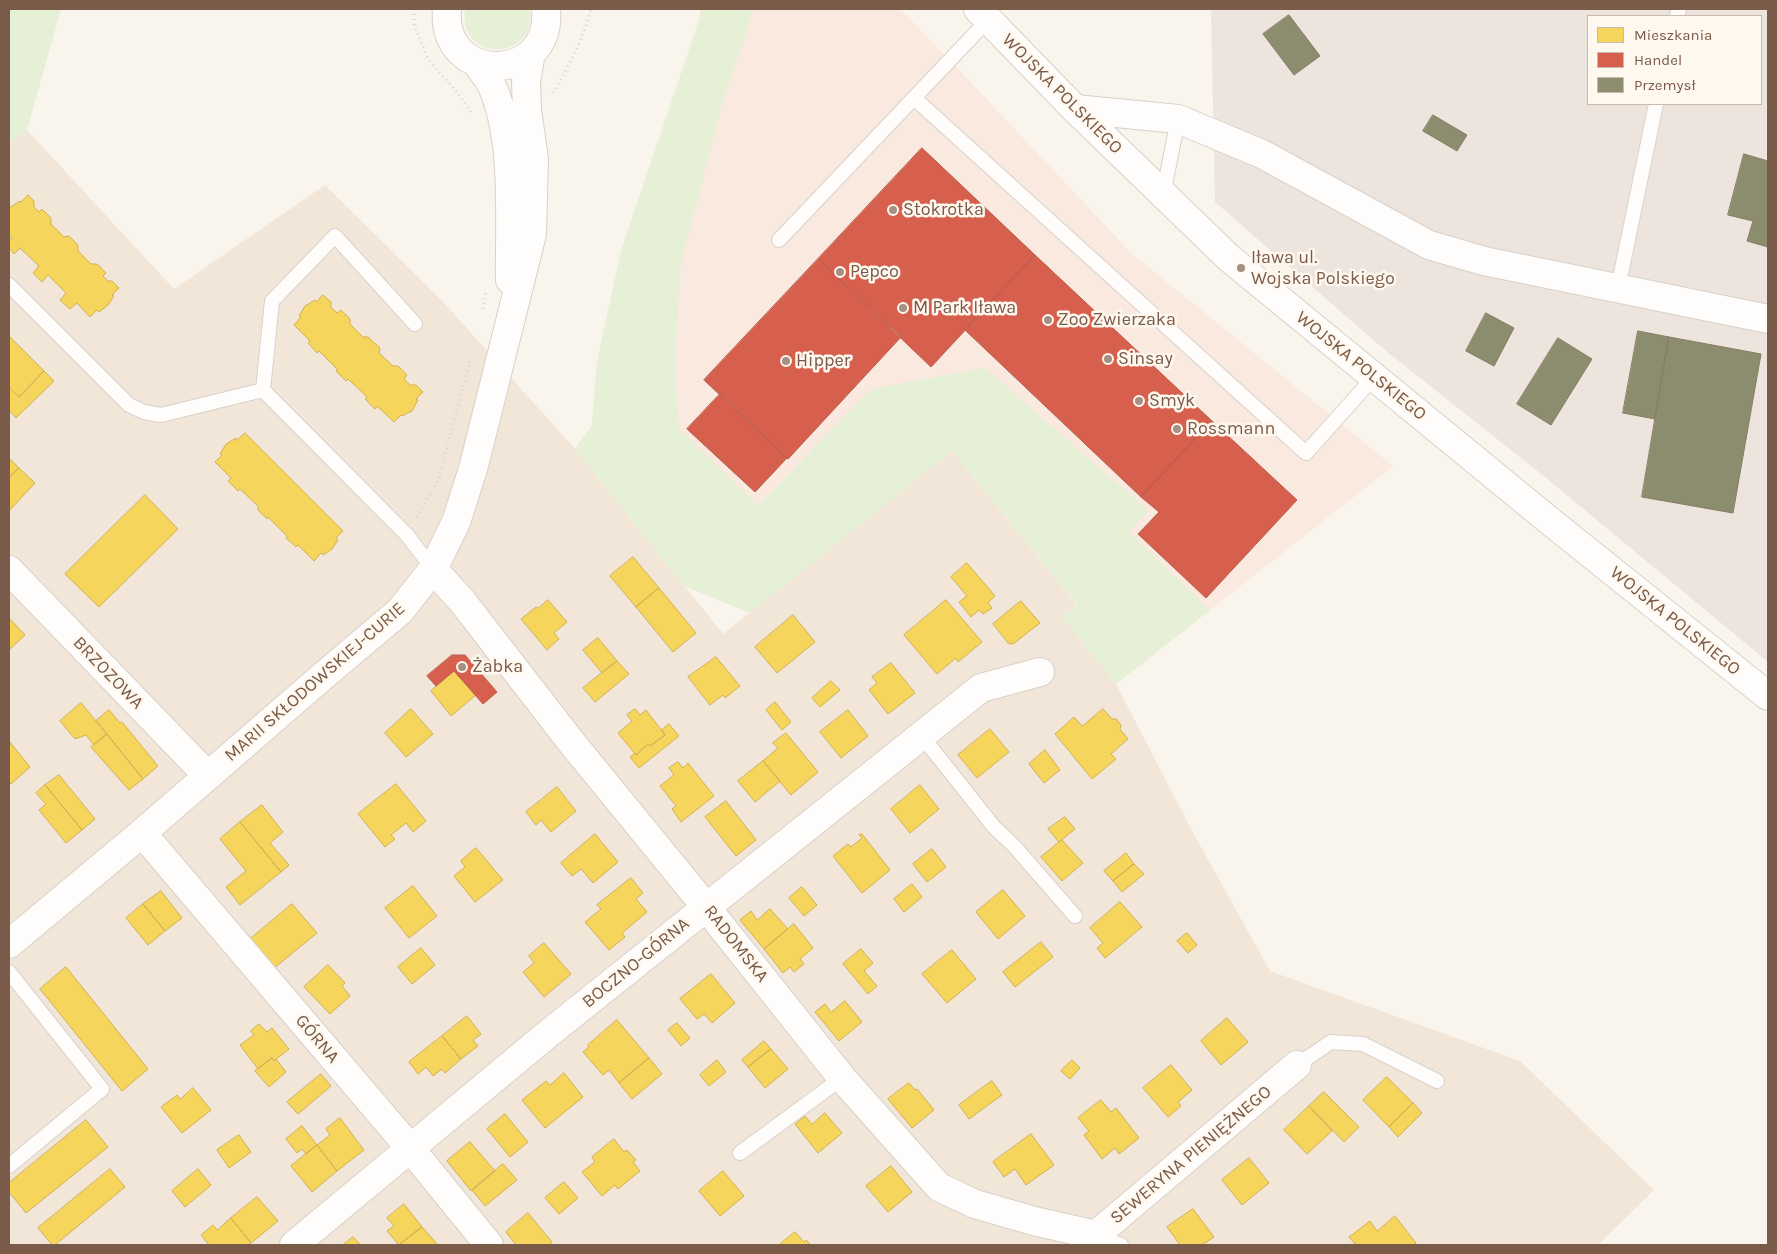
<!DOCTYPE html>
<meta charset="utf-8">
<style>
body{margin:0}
#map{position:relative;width:1777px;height:1254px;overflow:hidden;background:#f9f4ec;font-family:Karla,sans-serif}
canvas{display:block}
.frame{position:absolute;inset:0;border:10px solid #7a5a49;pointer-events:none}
.legend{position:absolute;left:1587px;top:15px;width:175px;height:90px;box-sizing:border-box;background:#fff8ef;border:1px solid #cab9ad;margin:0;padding:6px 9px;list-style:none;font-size:15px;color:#7a5a49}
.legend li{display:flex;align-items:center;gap:10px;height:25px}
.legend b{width:25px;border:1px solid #cab9ad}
</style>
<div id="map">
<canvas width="1777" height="1254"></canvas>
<div class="frame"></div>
<ul class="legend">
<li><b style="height:14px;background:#f6d55c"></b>Mieszkania</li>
<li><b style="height:14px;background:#d6604d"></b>Handel</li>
<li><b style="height:14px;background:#8c8c6e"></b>Przemysł</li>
</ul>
</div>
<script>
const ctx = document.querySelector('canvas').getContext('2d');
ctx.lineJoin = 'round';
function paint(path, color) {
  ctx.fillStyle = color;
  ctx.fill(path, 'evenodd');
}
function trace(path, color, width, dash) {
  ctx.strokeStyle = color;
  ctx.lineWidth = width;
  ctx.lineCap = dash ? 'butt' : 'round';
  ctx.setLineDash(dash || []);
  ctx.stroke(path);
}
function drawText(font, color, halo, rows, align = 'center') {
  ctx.font = font + ' Karla,sans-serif';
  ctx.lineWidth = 5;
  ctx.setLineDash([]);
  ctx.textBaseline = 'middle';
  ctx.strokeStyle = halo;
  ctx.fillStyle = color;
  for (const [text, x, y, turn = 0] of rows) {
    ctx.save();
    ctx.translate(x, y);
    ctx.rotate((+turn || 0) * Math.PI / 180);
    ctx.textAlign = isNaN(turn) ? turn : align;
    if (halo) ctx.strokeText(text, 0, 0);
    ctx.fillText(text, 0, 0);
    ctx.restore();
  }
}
const residential = new Path2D(`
 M 27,130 L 174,289 L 325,185 L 445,304 L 575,449 L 723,634 L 952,451 L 1077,605 L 1062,617 L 1116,684 L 1191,829 L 1270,971 L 1520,1061 L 1654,1190 L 1598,1245 L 9,1245 L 9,143 Z`);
const commercial = new Path2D(`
 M 701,9 L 900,9 L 962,73 L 1131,253 L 1393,466 L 1116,684 L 1062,617 L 1077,604 L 952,451 L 750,613 L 684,586 L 575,449 L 592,425 L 597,362 L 621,251 L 674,97 L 700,17 Z`);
const industrial = new Path2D(`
 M 1211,9 L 1768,9 L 1768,662 L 1545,477 L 1386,351 L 1215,202 ZM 1588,16 L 1761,16 L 1761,104 L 1588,104 Z`);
const green = new Path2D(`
 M 9,9 L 61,9 L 27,130 L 9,143 Z
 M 465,9 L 530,9 C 538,61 458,64 465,9 Z
 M 701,9 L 751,9 L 748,28 L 722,104 L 680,267 L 675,369 L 679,429 L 758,506 L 871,389 L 985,368 L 1148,511 L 1128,532 L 1210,610 L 1116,684 L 1062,617 L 1077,604 L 952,451 L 750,613 L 684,586 L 575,449 L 592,425 L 597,362 L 621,251 L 700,17 Z`);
const homes = new Path2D(`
 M 28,195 L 34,201 L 34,207 L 39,212 L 42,209 L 51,218 L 51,224 L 64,237 L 69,236 L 78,245 L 78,251 L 91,264 L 97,264 L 106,273 L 103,276 L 108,281 L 112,281 L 119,288 L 112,295 L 114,296 L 108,305 L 99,312 L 97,310 L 90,317 L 77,303 L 70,309 L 60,300 L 66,293 L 48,275 L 42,282 L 33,273 L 39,266 L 20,248 L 14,254 L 9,248 L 9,241 L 12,238 L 9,234 L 9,208 L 20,201 L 21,202 Z
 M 323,295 L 331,302 L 331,307 L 337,313 L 341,310 L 350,319 L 350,324 L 363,337 L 368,337 L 380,348 L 379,353 L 393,366 L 398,366 L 407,375 L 404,379 L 410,385 L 416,385 L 423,392 L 416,399 L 418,400 L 412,411 L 402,416 L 401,415 L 394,422 L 377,406 L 375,409 L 365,399 L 367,397 L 348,379 L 346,381 L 336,371 L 338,370 L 319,351 L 317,353 L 308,343 L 310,341 L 294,325 L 301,317 L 299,316 L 305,306 L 315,300 L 316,302 Z
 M 9,336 L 44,371 L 19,397 L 9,387 Z
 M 44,371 L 54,381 L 16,418 L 9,410 L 9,387 L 19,397 Z
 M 245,433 L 343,531 L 336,538 L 338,540 L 332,549 L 323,555 L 321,553 L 314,561 L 298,545 L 296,547 L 286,538 L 287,536 L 268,517 L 267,519 L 257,509 L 259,507 L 240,489 L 238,491 L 228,481 L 231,478 L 215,462 L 222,455 L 220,454 L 226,444 L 236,438 L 237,440 Z
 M 9,458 L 19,468 L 9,478 Z
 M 19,468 L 35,483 L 9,511 L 9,478 Z
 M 145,495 L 178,529 L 99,607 L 65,574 Z
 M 633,557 L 659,588 L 636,607 L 610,576 Z
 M 967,563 L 995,596 L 988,603 L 992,608 L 983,614 L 979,610 L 971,617 L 959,602 L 967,596 L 951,577 Z
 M 659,588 L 696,633 L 673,652 L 636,607 Z
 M 548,600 L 567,622 L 554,633 L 559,639 L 547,650 L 521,619 L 536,607 L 538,608 Z
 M 946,600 L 982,642 L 958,662 L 956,658 L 937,674 L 904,635 Z
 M 1021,601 L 1040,623 L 1013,644 L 1008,643 L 993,624 Z
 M 793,615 L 815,642 L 777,673 L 755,647 Z
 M 9,618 L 25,635 L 9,650 Z
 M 598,638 L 617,661 L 602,673 L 583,650 Z
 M 716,657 L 740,686 L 725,698 L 723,695 L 710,705 L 688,677 Z
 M 617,661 L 629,674 L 595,702 L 583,688 Z
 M 891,663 L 915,693 L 888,714 L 869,690 L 877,683 L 872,677 Z
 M 454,671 L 476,695 L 451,716 L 431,691 Z
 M 831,681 L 840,690 L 820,707 L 812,698 Z
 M 775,702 L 791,722 L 782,730 L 766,710 Z
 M 81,703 L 107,734 L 94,745 L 86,735 L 75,739 L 60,721 Z
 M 411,709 L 433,734 L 406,757 L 385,733 Z
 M 635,709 L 640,715 L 646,710 L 665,735 L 650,746 L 648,744 L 636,755 L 618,733 L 632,721 L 627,715 Z
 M 1103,709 L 1112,719 L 1116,719 L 1121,725 L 1120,729 L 1128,739 L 1111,754 L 1116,759 L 1092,779 L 1055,734 L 1074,717 L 1082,726 Z
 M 109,710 L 120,723 L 122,722 L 158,766 L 143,779 L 96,721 Z
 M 848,710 L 868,736 L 841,758 L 820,732 Z
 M 669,724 L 679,736 L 639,768 L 630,757 L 635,753 L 636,755 L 648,744 L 650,746 L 665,735 L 662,730 Z
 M 990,729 L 1009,752 L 977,778 L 958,755 Z
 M 786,733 L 818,772 L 791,795 L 763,761 L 778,748 L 773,743 Z
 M 107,734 L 143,779 L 129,790 L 91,747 Z
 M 9,741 L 30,767 L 11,784 L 9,781 Z
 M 1045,750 L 1060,770 L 1044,783 L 1029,764 Z
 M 763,761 L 780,781 L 755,802 L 738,781 Z
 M 678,762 L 683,768 L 688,763 L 714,796 L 681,822 L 672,809 L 676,806 L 660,786 L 674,775 L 669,768 Z
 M 59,775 L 95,819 L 82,830 L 45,785 Z
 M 396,784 L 426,821 L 413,832 L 406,823 L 391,835 L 395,839 L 385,847 L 358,814 Z
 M 45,785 L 82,830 L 66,843 L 39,810 L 46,804 L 36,793 Z
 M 920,785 L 939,809 L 910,833 L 891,809 Z
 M 557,787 L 576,811 L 551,832 L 541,820 L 536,825 L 526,812 Z
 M 726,801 L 756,840 L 736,856 L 705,817 Z
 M 262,805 L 283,832 L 270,843 L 289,865 L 281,872 L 240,822 Z
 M 1065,817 L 1075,829 L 1059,842 L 1048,829 Z
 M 240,822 L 281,872 L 240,905 L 226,887 L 246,871 L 220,839 Z
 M 595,834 L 618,862 L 593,883 L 581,869 L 572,876 L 561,863 Z
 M 862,834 L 890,870 L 862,893 L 833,856 L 848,844 L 851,847 L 862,838 L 859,835 Z
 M 1062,840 L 1083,863 L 1062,881 L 1041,857 Z
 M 476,848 L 503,880 L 475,902 L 454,876 L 465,867 L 461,861 Z
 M 932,849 L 946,867 L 927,882 L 913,864 Z
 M 1126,853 L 1134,864 L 1113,881 L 1104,871 Z
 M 1134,864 L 1144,874 L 1122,892 L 1113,881 Z
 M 631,878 L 643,893 L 636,899 L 647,912 L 622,933 L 625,937 L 609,950 L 585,922 L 601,909 L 597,905 Z
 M 912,884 L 922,897 L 904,912 L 894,899 Z
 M 413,886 L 437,916 L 409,938 L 385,908 Z
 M 802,887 L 817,905 L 804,916 L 789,898 Z
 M 1003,890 L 1025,916 L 998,939 L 976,912 Z
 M 161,891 L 182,918 L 165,931 L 143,904 Z
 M 1120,902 L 1142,927 L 1105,958 L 1097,948 L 1103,943 L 1090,928 Z
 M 143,904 L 165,931 L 148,945 L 126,918 Z
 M 292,904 L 317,933 L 273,969 L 249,940 Z
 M 770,909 L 788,929 L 764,949 L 740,920 L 751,911 L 757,920 Z
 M 794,924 L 813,948 L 800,959 L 804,964 L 794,972 L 790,967 L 783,973 L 764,949 Z
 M 1187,933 L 1197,945 L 1188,953 L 1177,941 Z
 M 1041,942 L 1053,957 L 1015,987 L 1003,972 Z
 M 544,943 L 571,974 L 544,997 L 523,972 L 534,963 L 529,956 Z
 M 421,948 L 435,965 L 412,984 L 398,967 Z
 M 861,949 L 873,963 L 864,971 L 877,986 L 868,994 L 843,964 Z
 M 952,950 L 976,979 L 947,1003 L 922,974 Z
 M 328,965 L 345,983 L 342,986 L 350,996 L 330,1014 L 304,987 Z
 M 66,967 L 148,1069 L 122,1091 L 40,989 Z
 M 711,974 L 735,1003 L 712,1023 L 704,1014 L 697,1019 L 680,999 Z
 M 845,1001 L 862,1022 L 839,1041 L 815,1012 L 825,1004 L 831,1012 Z
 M 467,1016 L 481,1034 L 473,1040 L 478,1046 L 461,1059 L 442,1036 Z
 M 1227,1018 L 1248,1042 L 1221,1065 L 1201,1041 Z
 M 617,1020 L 649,1058 L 619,1083 L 609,1070 L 603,1075 L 583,1052 L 589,1047 L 588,1045 Z
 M 677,1023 L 690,1038 L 681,1046 L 668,1030 Z
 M 259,1024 L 267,1032 L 272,1028 L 289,1049 L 274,1061 L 272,1058 L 258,1069 L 240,1045 L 254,1035 L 251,1031 Z
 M 442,1036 L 461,1059 L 445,1073 L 442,1069 L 433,1076 L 426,1067 L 418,1074 L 409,1062 Z
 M 764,1041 L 771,1049 L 748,1067 L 742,1060 Z
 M 771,1049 L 788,1069 L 765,1088 L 748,1067 Z
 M 272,1058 L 274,1061 L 276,1059 L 286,1072 L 269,1087 L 255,1071 Z
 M 649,1058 L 662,1074 L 632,1099 L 619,1083 Z
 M 717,1060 L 726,1072 L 709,1086 L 700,1075 Z
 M 1072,1060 L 1080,1068 L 1070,1079 L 1061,1071 Z
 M 1171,1065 L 1192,1090 L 1178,1102 L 1181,1106 L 1168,1117 L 1143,1088 Z
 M 564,1073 L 583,1097 L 545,1128 L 522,1100 L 546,1081 L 550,1085 Z
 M 321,1074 L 331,1086 L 298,1114 L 287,1102 Z
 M 1387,1077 L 1413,1103 L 1389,1127 L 1363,1100 Z
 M 992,1081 L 1002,1095 L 969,1119 L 959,1105 Z
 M 909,1083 L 915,1090 L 917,1089 L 934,1110 L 912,1128 L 888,1099 Z
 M 193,1088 L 211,1110 L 182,1133 L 161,1107 L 177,1095 L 180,1099 Z
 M 1324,1092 L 1359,1127 L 1344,1142 L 1309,1106 Z
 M 1101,1100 L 1111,1112 L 1116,1108 L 1139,1138 L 1119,1154 L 1115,1148 L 1102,1159 L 1084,1135 L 1089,1131 L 1078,1118 Z
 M 1413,1103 L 1422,1113 L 1398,1137 L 1389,1127 Z
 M 1309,1106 L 1332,1131 L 1307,1154 L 1284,1130 Z
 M 825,1113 L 842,1133 L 818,1153 L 795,1124 L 805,1116 L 812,1124 Z
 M 505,1114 L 528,1142 L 510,1157 L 487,1129 Z
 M 340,1118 L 364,1150 L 337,1171 L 317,1145 L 330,1135 L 326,1129 Z
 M 86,1120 L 108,1147 L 26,1213 L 9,1192 L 9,1183 Z
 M 302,1126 L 317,1145 L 306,1154 L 302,1149 L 297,1153 L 286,1139 Z
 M 1031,1134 L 1054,1165 L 1026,1185 L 1015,1169 L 1004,1177 L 993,1162 Z
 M 239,1135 L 251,1152 L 229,1168 L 217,1150 Z
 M 614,1139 L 624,1152 L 627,1150 L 636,1160 L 633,1162 L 640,1171 L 618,1189 L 615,1185 L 602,1196 L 582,1172 L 595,1162 L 592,1157 Z
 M 470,1142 L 495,1171 L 471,1191 L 447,1161 Z
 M 317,1145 L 337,1171 L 312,1192 L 291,1166 Z
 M 1249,1158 L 1269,1183 L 1242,1205 L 1222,1180 Z
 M 503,1164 L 517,1180 L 485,1206 L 472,1190 Z
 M 891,1166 L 912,1192 L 888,1212 L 866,1186 Z
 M 110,1169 L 125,1187 L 55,1245 L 52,1245 L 38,1228 Z
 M 198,1169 L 211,1185 L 185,1207 L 172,1191 Z
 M 723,1171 L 744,1196 L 720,1216 L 699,1191 Z
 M 564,1182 L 578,1198 L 559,1214 L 545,1198 Z
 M 257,1197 L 278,1221 L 251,1243 L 231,1218 Z
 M 404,1204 L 422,1227 L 399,1245 L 387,1231 L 394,1226 L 387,1218 Z
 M 1193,1209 L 1214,1237 L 1202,1245 L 1180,1245 L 1167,1227 Z
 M 528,1213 L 552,1242 L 548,1245 L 516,1245 L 506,1232 Z
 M 1395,1216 L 1416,1243 L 1413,1245 L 1356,1245 L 1349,1237 L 1370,1221 L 1377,1231 Z
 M 231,1218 L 251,1243 L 248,1245 L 209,1245 L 201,1235 L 213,1225 L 217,1230 Z
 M 422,1227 L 438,1245 L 399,1245 Z
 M 795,1232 L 804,1242 L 806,1240 L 811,1245 L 779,1245 Z
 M 353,1237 L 361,1245 L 343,1245 Z`);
const shops = new Path2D(`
 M 922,148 L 1035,255 L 931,367 L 818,259 Z
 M 1035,255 L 1212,421 L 1141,497 L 965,330 Z
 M 818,259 L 901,337 L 788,459 L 704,380 Z
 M 720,394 L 787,458 L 755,492 L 687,429 Z
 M 1212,421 L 1297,500 L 1206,598 L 1138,534 L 1159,512 L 1141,497 Z
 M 452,655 L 465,655 L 497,692 L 483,704 L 454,671 L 436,686 L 427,676 Z`);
const industry = new Path2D(`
 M 1289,15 L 1320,56 L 1294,75 L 1263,34 Z
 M 1433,115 L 1467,135 L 1457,151 L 1423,131 Z
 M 1744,154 L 1768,161 L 1768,247 L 1747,241 L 1753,221 L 1728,215 Z
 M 1486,313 L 1514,328 L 1494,366 L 1466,351 Z
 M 1638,331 L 1669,337 L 1655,419 L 1623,413 Z
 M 1669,337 L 1761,354 L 1733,513 L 1642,497 Z
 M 1558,338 L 1592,359 L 1551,425 L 1517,404 Z`);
const path = new Path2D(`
 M 414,9 L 414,25 L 428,59 L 458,93 L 471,112
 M 553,93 C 569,66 583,39 591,9
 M 483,309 L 486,290
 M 417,517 L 438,481 L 470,361`);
const lane = new Path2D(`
 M 1677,16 L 1679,9
 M 914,98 L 1306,453 L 1374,377
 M 1163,195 L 1178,119
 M 779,240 L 988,20
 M 9,285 L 129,405 L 144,412 L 161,415 L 263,390
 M 1618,288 L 1656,104
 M 415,324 L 335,236 L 272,301 L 263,390 L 407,535 L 433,569
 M 921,735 L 994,827 L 1014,846 L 1075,916
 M 9,972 L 102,1089 L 9,1166
 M 1297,1065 L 1331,1042 L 1363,1044 L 1437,1081
 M 740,1153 L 842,1078
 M 1096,1235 L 1121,1245`);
const street = new Path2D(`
 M 1075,109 L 1178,119 L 1262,154 L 1429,245 L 1484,261 L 1768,319
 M 433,569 L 462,601 L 572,743 L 706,907 L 842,1078 L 939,1187 L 975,1204 L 1034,1221 L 1096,1235
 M 9,570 L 208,776
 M 142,833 L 410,1148 L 489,1245
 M 294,1245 L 549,1033 L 981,688 L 1040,672
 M 1084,1245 L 1297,1065`);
const secondary = new Path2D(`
 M 447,9 C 440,85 553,85 546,9
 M 978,9 L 1075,109 L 1229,258 L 1551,522 L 1768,696
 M 477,63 C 482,71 488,78 492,86 C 516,139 509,222 510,280
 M 9,944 L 142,833 L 323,676 L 400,611 L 433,569 L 456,522 L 473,469 L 532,234 L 534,159 L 527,110 L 526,81 L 531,53`);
const markers = [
 [893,210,5,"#a69082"],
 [1241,268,5,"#a69082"],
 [840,272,5,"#a69082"],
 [903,308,5,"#a69082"],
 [1048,320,5,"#a69082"],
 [1108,359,5,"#a69082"],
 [786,361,5,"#a69082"],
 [1139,401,5,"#a69082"],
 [1177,429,5,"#a69082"],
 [462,667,5,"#a69082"]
];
const streetNames = [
 ["WOJSKA POLSKIEGO",1062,94,45],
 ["WOJSKA POLSKIEGO",1361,366,39],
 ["WOJSKA POLSKIEGO",1675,621,39],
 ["BRZOZOWA",108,673,46],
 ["MARII SKŁODOWSKIEJ-CURIE",315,682,-41],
 ["RADOMSKA",736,944,52],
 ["BOCZNO-GÓRNA",636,963,-39],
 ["GÓRNA",317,1039,50],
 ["SEWERYNA PIENIĘŻNEGO",1191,1155,-40]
];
const poiNames = [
 ["Stokrotka",903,210],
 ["Iława ul.",1251,258],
 ["Wojska Polskiego",1251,279],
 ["Pepco",850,272],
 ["M Park Iława",913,308],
 ["Zoo Zwierzaka",1058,320],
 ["Sinsay",1118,359],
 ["Hipper",796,361],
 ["Smyk",1149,401],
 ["Rossmann",1187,429],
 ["Żabka",472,667]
];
paint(residential, '#f2e6d9');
paint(commercial, '#f9e9df');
paint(industrial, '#ece4dd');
paint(green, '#e5f0d6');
paint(homes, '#f6d55c');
trace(homes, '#d1b056', 1);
paint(shops, '#d6604d');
trace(shops, '#ba5e4c', 1);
paint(industry, '#8c8c6e');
trace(industry, '#877d63', 1);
trace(lane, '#d8d1ca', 16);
trace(street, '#d8d1ca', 30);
trace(secondary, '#d9d0c8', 30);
trace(path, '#dbd3ce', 3, [1, 4]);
trace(lane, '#fefdfc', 14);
trace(street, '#fefdfc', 28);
trace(secondary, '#fefdfc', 28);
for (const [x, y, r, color] of markers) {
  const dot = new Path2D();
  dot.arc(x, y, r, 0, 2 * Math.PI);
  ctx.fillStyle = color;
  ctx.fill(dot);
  trace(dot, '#fff8ef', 2);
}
drawText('18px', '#7a5a49', '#fff8ef', streetNames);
drawText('18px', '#7a5a49', '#fff8ef', poiNames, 'left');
</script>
